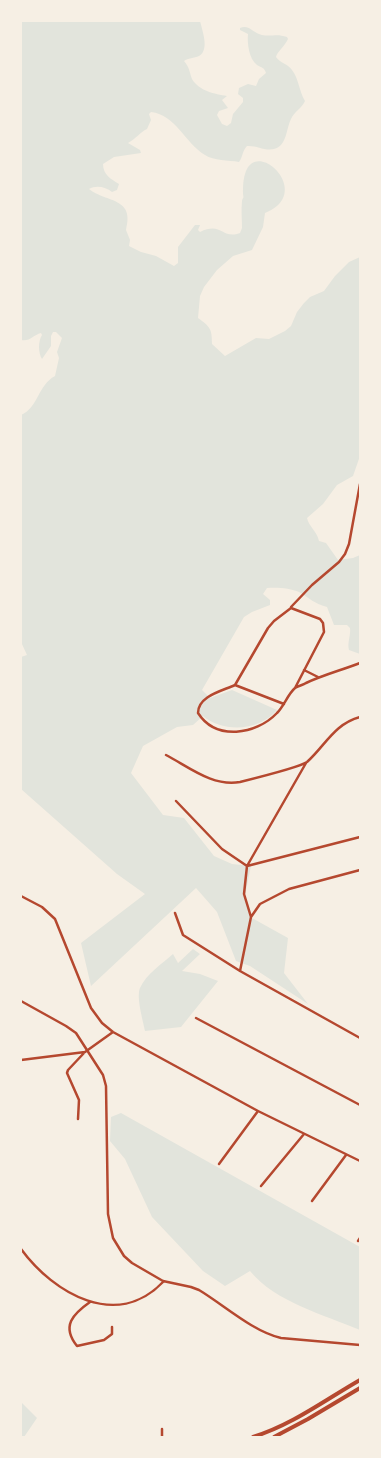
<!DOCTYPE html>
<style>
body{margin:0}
#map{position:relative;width:381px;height:1458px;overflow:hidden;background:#f6efe4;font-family:"Fira Sans",sans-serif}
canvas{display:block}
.frame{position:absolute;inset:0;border:22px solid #f6efe4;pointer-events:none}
</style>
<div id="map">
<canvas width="381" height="1458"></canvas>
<div class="frame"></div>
</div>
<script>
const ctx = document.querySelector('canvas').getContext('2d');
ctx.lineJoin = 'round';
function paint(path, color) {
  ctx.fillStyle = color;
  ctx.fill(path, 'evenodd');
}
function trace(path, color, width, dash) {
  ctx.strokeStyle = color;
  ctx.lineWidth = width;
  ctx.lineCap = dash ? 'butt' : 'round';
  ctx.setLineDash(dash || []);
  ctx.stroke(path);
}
const green = new Path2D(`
 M 21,21 L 200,21 C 202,30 210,50 199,56 C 194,58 188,58 184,61 C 190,68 189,71 192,79 C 199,91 215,94 227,96 L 222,100 L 228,108 L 219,111 L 217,115 L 222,124 L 227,126 L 231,123 L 233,114 L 243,102 L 243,98 L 238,94 L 239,88 L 248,84 L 256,86 L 259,79 L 266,73 C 264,67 262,68 257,65 C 249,59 247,43 248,34 L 240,30 L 240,28 C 249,24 254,34 262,35 C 272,37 276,33 287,37 L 288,39 C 285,46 277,52 276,57 C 280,63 288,64 292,70 C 299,79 299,91 305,101 C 302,108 294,112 291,119 C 286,129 287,146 274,149 C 264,151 256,145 247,146 C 242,151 243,157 239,162 C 228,160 214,161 205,155 C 184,142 176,115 151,112 L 149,114 L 151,120 L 147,129 C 140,132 136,139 128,143 L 140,150 L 141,153 L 114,157 L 103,164 C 103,175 111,179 119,184 L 117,190 L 112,192 C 106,187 96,185 89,189 C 107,203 135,197 126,230 L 130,240 L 129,246 L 141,252 L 156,256 L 174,266 L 178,263 L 178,247 L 195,225 L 200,225 L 198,230 L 200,232 C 222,221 222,240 240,233 L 242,228 C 242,220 241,210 242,201 C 243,196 244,200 243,194 C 243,186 243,179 246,171 C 259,139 314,194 265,213 L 263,227 L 252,250 L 233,256 L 217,270 L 204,287 L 200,296 L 198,318 C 210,327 212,328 212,344 L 225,356 L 256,338 L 269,339 L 285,331 L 291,326 L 297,312 L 304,303 L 310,297 L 324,291 L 335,276 L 349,262 L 360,257 L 360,456 L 353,476 L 337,485 L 323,504 L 307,518 C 309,527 317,531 319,541 L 326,543 L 338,560 L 353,558 L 360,555 L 360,654 L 349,650 C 347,643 351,635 350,628 L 347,625 L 334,625 L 327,607 C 313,603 311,599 299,592 C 291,588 276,587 267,588 L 263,594 L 270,600 L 270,605 L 252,612 L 244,617 L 202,690 L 210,698 L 232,690 L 277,710 C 260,731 223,733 203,716 L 193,725 L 177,727 L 143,746 L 131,773 L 163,815 L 184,818 L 214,856 L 232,864 L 251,866 L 245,895 L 252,918 L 288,938 L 284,973 L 308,1004 L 250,966 L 236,961 L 217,912 L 196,888 L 91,986 L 81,943 L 145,894 L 117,874 L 21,789 L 21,657 L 27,655 L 21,642 L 21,415 C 38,408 38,385 55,376 L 59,358 L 57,352 L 62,338 L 56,332 L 53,332 L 51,336 L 51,346 L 42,359 C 38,353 38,341 42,335 L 41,333 C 33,335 30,342 21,340 Z
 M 193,949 L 200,954 L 182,971 L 200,974 L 218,981 L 181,1027 L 145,1031 C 143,1021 136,997 140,988 C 146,974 163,963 173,954 L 178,963 Z
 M 121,1113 L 360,1247 L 360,1330 C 325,1315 275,1302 250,1271 L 225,1286 L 203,1271 L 152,1217 L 125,1159 L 110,1141 L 111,1117 Z
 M 21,1402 L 37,1418 L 24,1437 L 21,1437 Z`);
const minor = new Path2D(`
 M 291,607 L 312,585 L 339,562 L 345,554 L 349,544 L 360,484
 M 304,670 L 318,677
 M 235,685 C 222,691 198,696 198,713 C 216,741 256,735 277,713 C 284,706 288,694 295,688 C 298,686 303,685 306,683 C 323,675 342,670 360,663
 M 284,704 L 235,685 L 268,628 L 274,621 L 291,608 L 320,619 L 323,623 L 324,632 L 295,688
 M 166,755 C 189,767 213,787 240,782 C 252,779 300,767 307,762 C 325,746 334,724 360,717
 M 176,801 L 222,849 L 247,866 L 360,837
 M 21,896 L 42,907 L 55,919 L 91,1008 L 102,1023 L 113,1032 L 258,1111 L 360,1161
 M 175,913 L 183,935 L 240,971 L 360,1038
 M 251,917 L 260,904 L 289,889 L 360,870
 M 240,971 L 251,917 L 244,894 L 247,866 L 306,763
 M 21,1001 L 66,1026 L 76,1033 L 103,1075 L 106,1086 L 108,1214 L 113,1238 L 124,1256 L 132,1263 L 163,1281 L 191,1287 L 199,1290 C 224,1305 252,1331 281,1338 L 360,1345
 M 196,1018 L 360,1105
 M 21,1060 L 85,1052 L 113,1032
 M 78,1119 L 79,1100 L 67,1073 L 68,1070 L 84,1053
 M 219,1164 L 258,1111
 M 261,1186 L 304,1134
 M 312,1201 L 346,1155
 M 358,1241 L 360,1238
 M 21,1249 C 54,1294 117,1330 163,1282
 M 90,1302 C 73,1314 61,1326 77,1346 L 104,1340 L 112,1334 L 112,1327
 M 162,1437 L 162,1429`);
const trunk = new Path2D(`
 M 253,1437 C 292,1425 325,1400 360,1380
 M 274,1437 L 308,1419 L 360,1388`);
paint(green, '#e2e4dc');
trace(minor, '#b5482f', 2.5);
trace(trunk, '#b5482f', 4);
</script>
